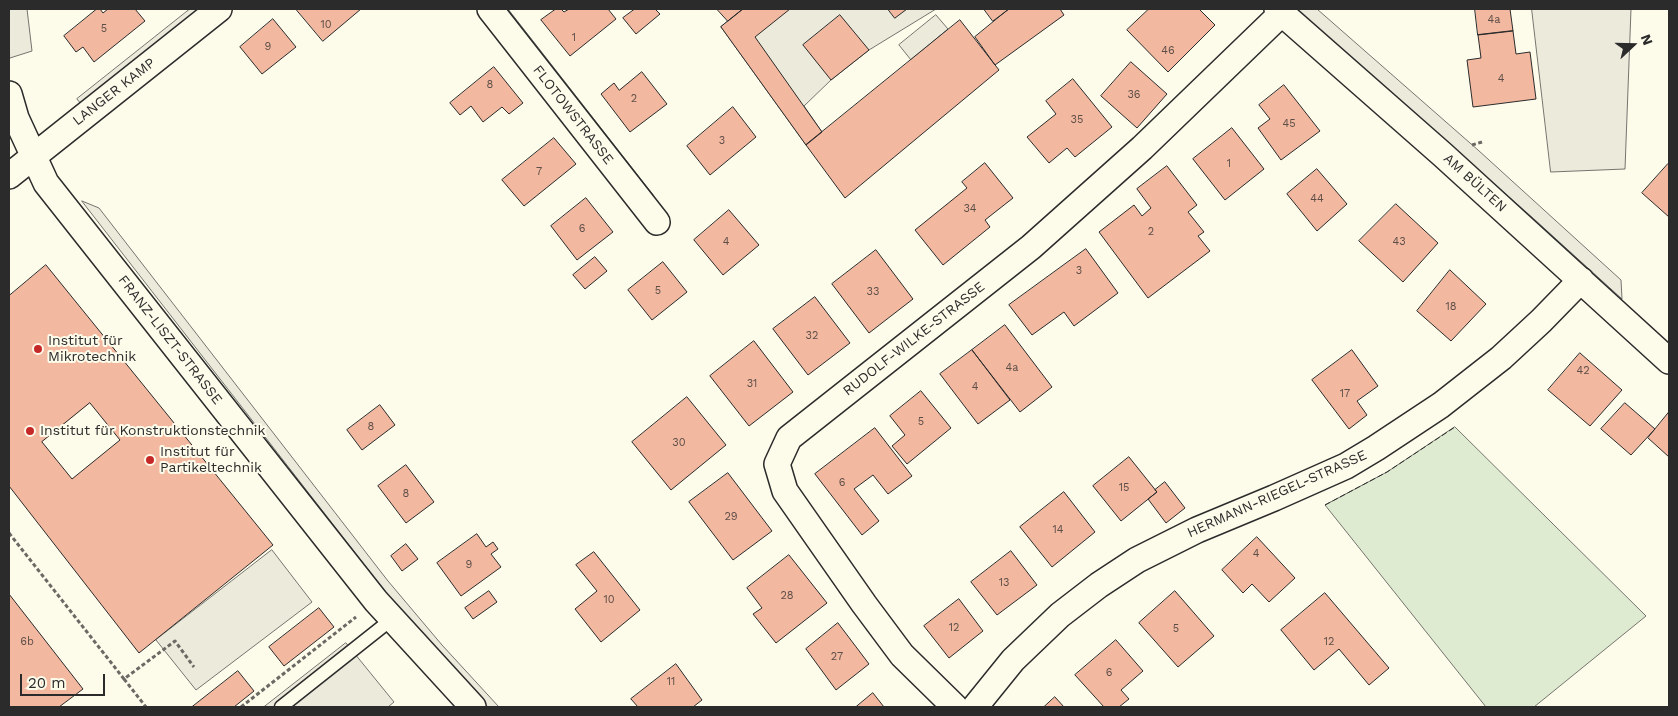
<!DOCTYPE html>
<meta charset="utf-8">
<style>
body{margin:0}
#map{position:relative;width:1678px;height:716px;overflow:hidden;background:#fdfbea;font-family:"Work Sans",sans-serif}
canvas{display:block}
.frame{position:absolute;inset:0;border:10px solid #2b2b2b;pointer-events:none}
.north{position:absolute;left:1608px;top:20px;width:50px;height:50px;-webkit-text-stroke:4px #fdfbea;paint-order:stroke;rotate:69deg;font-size:14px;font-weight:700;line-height:20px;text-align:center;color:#2b2b2b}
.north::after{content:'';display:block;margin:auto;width:18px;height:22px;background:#2b2b2b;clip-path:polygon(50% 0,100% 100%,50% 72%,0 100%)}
.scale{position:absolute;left:20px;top:674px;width:85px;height:22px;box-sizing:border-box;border:2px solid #2b2b2b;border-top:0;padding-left:6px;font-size:15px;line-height:18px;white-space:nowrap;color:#2b2b2b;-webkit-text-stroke:4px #fdfbea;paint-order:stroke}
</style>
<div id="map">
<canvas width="1678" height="716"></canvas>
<div class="frame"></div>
<div class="north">N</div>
<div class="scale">20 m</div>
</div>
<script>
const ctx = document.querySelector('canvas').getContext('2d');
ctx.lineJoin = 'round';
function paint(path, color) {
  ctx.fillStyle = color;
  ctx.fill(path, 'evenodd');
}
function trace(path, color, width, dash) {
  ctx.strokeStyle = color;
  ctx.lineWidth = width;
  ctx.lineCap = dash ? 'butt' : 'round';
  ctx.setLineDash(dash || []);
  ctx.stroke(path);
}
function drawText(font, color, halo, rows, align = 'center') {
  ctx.font = font + ' "Work Sans",sans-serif';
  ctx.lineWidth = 4;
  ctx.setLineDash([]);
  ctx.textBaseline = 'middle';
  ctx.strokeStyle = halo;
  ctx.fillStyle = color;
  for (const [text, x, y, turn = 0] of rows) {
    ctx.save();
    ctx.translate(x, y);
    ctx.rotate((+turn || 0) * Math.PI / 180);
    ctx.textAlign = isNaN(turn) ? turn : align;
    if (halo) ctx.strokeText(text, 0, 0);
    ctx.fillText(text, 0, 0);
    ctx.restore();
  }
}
const green = new Path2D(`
 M 1455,427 L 1646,616 L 1534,707 L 1486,707 L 1325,505 L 1387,472 Z`);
const parking = new Path2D(`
 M 9,9 L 27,9 L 32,51 L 10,58 Z
 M 190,9 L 206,9 L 81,104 L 77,99 Z
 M 497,9 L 508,9 L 654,196 L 647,202 Z
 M 743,9 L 936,9 L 869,50 L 831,80 L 804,106 L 822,132 L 806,145 L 721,27 Z
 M 1296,9 L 1317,9 L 1478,150 L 1621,280 L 1622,299 L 1534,219 Z
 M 1532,9 L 1631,9 L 1625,169 L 1551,172 Z
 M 936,15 L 948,29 L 911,60 L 899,45 Z
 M 82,201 L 99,208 L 388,581 L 442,645 L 499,707 L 488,707 L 412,626 Z
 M 272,550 L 312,602 L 196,690 L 156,640 Z
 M 346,643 L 394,702 L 388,707 L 264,707 Z`);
const building = new Path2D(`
 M 97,9 L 100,9 L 103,13 L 108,9 L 135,9 L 145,21 L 94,62 L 83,47 L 76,52 L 64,36 Z
 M 296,9 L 361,9 L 323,41 Z
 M 556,9 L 561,9 L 564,12 L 569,9 L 608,9 L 616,19 L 570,56 L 541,20 Z
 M 635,9 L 655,9 L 660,14 L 636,34 L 623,18 Z
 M 717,9 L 743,9 L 728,21 Z
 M 743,9 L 790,9 L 755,37 L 822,132 L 806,145 L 721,27 Z
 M 888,9 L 907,9 L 895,18 Z
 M 984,9 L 1009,9 L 993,21 Z
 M 1009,9 L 1060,9 L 1064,15 L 995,65 L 975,37 Z
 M 1149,9 L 1199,9 L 1215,25 L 1168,72 L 1127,30 Z
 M 1475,9 L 1510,9 L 1513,31 L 1478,35 Z
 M 840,15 L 869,50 L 831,80 L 803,45 Z
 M 273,19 L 296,47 L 262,74 L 240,47 Z
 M 960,20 L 999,70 L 845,198 L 806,145 Z
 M 1513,31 L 1516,54 L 1530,52 L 1536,99 L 1473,107 L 1467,60 L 1481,58 L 1478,35 Z
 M 1131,62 L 1167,94 L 1137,128 L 1101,96 Z
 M 494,67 L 523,103 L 509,114 L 502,107 L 483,122 L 471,106 L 460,115 L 450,103 Z
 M 642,72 L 667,104 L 630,132 L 601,94 L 614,83 L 619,90 Z
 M 1073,79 L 1112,127 L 1075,157 L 1067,148 L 1049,163 L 1027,137 L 1056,114 L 1046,101 Z
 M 1284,85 L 1320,131 L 1281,160 L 1258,128 L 1270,119 L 1259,105 Z
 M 733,107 L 756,137 L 710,175 L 687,146 Z
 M 1232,128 L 1264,169 L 1225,200 L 1193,159 Z
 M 554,138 L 576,164 L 524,206 L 502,180 Z
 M 985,163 L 1013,198 L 985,220 L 990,227 L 943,265 L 915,230 L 967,188 L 962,182 Z
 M 1668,164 L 1669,165 L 1669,217 L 1642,193 Z
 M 1167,166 L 1197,205 L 1188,212 L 1204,232 L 1198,236 L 1210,251 L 1148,298 L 1099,232 L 1134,205 L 1142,216 L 1151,208 L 1137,189 Z
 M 1317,169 L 1347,204 L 1317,231 L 1287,194 Z
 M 586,198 L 613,232 L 577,260 L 551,226 Z
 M 1396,204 L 1438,243 L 1403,282 L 1359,241 Z
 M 729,210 L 759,245 L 723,275 L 694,240 Z
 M 1086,249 L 1118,293 L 1074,326 L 1064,312 L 1032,335 L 1009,305 Z
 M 876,250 L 913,299 L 869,333 L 832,284 Z
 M 595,257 L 607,271 L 585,289 L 573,275 Z
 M 663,262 L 687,292 L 652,320 L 628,290 Z
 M 46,265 L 273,545 L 139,653 L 9,486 L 9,296 ZM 90,403 L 120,440 L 72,479 L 42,442 Z
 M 1450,270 L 1486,304 L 1451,341 L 1417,311 Z
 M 815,297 L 850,343 L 808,375 L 773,329 Z
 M 1005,325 L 1052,387 L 1020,412 L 972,350 Z
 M 754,341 L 793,392 L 749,426 L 710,376 Z
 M 972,350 L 1010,400 L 978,424 L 940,374 Z
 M 1352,350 L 1378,386 L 1357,401 L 1367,415 L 1349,429 L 1312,380 Z
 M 1580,353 L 1622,390 L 1590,426 L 1548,390 Z
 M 921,391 L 951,428 L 907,464 L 892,446 L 905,435 L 890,416 Z
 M 687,397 L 726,445 L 671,490 L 632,442 Z
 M 1625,403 L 1655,429 L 1631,455 L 1601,429 Z
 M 380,405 L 395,425 L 362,450 L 347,430 Z
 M 1669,412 L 1669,457 L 1648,438 Z
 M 875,428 L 912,476 L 888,494 L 873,475 L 854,489 L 879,521 L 862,535 L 815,474 Z
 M 1129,457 L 1157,492 L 1121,521 L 1093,486 Z
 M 406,465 L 434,502 L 406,523 L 378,486 Z
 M 728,473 L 772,531 L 733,560 L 689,502 Z
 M 1165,482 L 1185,508 L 1166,523 L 1148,499 L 1157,492 L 1155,490 Z
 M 1064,492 L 1095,532 L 1052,567 L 1020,527 Z
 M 477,534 L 486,547 L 493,542 L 498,549 L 491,554 L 501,567 L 461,596 L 437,563 Z
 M 1257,537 L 1295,578 L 1269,602 L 1252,584 L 1243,593 L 1222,570 Z
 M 406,544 L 418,559 L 402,571 L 391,556 Z
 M 1011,551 L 1037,585 L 997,615 L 971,582 Z
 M 594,552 L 640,610 L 601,642 L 575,609 L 597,591 L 576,565 Z
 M 789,555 L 827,603 L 776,643 L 753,614 L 762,608 L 747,588 Z
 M 489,591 L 497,602 L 473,619 L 465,608 Z
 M 1175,591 L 1214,636 L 1178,667 L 1139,623 Z
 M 1325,593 L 1389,668 L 1369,685 L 1339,649 L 1314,670 L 1281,630 Z
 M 9,594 L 83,689 L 59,707 L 9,707 Z
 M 959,599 L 983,631 L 949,658 L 924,626 Z
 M 319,608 L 334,627 L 284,666 L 269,647 Z
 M 838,623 L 869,664 L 836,690 L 806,649 Z
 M 1116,640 L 1143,671 L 1121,690 L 1129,699 L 1119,707 L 1104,707 L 1075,675 Z
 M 676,664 L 702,700 L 693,707 L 638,707 L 631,699 Z
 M 238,671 L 254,691 L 234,707 L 192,707 Z
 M 873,693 L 884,707 L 856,707 Z
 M 1055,697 L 1064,707 L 1044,707 Z`);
const path = new Path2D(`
 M 1472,145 L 1482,142
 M 9,533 L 124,679 L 175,641 L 194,667
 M 124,679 L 146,707
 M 241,707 L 356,617`);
const service = new Path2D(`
 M 281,707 L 392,619`);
const minor = new Path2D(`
 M 490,9 L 657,222
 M 1277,9 L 1443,155 L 1669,361
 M 9,94 L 16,118 L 46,183 L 376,601 L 473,707
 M 9,176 L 219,9
 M 955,707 L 902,655 L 864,604 L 785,491 L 777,464 L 789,438 L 1031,247 L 1142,148 L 1282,13
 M 975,707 L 1013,660 L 1060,615 L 1099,585 L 1137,560 L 1197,530 L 1274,498 L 1346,466 L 1376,448 L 1441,405 L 1501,358 L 1541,321 L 1581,280`);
const fence = new Path2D(`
 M 1325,505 L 1387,472 L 1455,427`);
const markers = [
 [38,349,5,"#c62828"],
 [30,431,5,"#c62828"],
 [150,460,5,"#c62828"]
];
const numberNames = [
 ["4a",1494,20],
 ["10",326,25],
 ["5",104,29],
 ["1",574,38],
 ["9",268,47],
 ["46",1168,51],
 ["4",1501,79],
 ["8",490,85],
 ["36",1134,95],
 ["2",634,99],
 ["35",1077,120],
 ["45",1289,124],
 ["3",722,141],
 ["1",1229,164],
 ["7",539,172],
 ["44",1317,199],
 ["34",970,209],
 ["6",582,229],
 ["2",1151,232],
 ["4",726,242],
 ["43",1399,242],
 ["3",1079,271],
 ["5",658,291],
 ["33",873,292],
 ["18",1451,307],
 ["32",812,336],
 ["4a",1012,368],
 ["42",1583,371],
 ["31",752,384],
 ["4",975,387],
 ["17",1345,394],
 ["5",921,422],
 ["8",371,427],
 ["30",679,443],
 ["6",842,483],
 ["15",1124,488],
 ["8",406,494],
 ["29",731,517],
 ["14",1058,530],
 ["4",1256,554],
 ["9",469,565],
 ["13",1004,583],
 ["28",787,596],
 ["10",609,600],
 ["12",954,628],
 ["5",1176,629],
 ["6b",27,642],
 ["12",1329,642],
 ["27",837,657],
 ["6",1109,673],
 ["11",671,682]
];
const streetNames = [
 ["LANGER KAMP",114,92,-38],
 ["FLOTOWSTRASSE",573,115,52],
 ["AM BÜLTEN",1475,183,42],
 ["RUDOLF-WILKE-STRASSE",914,339,-38],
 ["FRANZ-LISZT-STRASSE",170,340,52],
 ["HERMANN-RIEGEL-STRASSE",1277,494,-24]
];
const poiNames = [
 ["Institut für",48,341],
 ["Mikrotechnik",48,357],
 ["Institut für Konstruktionstechnik",40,431],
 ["Institut für",160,452],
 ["Partikeltechnik",160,468]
];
paint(green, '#deebd1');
trace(green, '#74746e', 1);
paint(parking, '#eceadb');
trace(parking, '#74746e', 1);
paint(building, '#f2b8a0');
trace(building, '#2b2b2b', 1);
trace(service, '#2b2b2b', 15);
trace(minor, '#2b2b2b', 28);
trace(path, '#6a6964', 3, [4, 2.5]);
trace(service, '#fdfbea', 12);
trace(minor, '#fdfbea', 25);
trace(fence, '#2b2b2b', 1, [6, 2.5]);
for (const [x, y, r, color] of markers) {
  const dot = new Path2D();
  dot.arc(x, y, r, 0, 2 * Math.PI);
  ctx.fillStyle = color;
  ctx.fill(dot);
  trace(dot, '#fdfbea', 2);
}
drawText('11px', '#5d4e48', null, numberNames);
drawText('14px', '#2b2b2b', '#fdfbea', streetNames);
drawText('14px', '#2b2b2b', '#fdfbea', poiNames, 'left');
</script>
